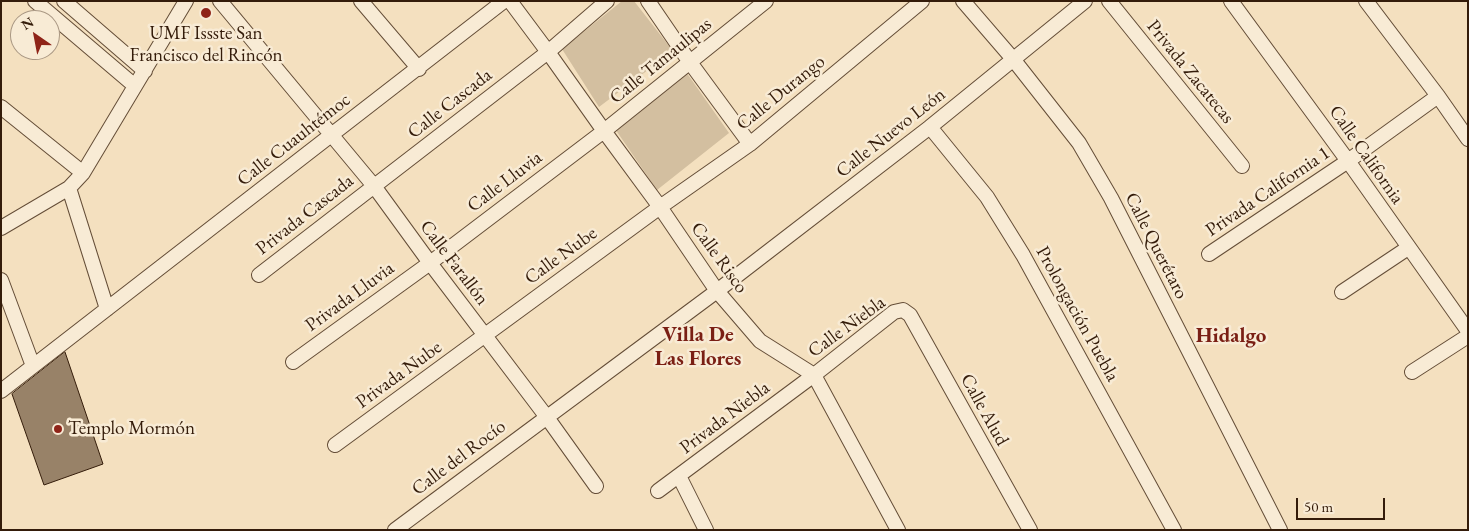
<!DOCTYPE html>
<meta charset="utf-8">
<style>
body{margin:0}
#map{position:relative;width:1469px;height:531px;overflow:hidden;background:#f4e0bf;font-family:"EB Garamond",serif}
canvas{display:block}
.frame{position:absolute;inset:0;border:2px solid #341c0a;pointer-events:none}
.north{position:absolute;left:10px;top:10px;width:50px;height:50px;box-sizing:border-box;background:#f8ebd5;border:1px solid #aa9884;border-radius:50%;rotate:327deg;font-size:14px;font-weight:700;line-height:20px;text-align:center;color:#341c0a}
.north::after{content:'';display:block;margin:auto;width:18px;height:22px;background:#8f2418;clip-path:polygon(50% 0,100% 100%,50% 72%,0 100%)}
.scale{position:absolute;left:1296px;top:498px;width:89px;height:22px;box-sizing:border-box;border:2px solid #341c0a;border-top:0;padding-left:6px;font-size:15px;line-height:18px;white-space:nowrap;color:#341c0a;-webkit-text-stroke:4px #f8ebd5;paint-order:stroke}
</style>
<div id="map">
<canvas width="1469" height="531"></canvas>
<div class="frame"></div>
<div class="north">N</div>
<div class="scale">50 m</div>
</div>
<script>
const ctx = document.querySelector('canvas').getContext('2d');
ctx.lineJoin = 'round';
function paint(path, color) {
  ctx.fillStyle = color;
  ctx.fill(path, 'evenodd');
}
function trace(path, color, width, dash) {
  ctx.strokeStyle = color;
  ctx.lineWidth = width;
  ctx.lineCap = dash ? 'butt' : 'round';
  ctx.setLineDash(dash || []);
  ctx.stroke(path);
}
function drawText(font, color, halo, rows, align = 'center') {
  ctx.font = font + ' "EB Garamond",serif';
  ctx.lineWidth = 5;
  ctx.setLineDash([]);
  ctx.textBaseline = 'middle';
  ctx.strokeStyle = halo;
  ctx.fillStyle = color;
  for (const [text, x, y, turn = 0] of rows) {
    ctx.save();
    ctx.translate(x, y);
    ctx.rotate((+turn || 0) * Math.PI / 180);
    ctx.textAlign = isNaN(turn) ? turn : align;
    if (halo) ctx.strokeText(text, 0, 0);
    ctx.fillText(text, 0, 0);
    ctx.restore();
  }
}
const green = new Path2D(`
 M 622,1 L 634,1 L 673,51 L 599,107 L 562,49 Z
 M 684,69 L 729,133 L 657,190 L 613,126 Z`);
const building = new Path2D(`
 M 65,352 L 103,464 L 44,485 L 12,394 Z`);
const minor = new Path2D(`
 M 35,1 L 135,86
 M 64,1 L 145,71
 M 220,1 L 374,186 L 430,263 L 546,416 L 596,486
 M 361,1 L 419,69
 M 510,1 L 548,52 L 604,131 L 660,207 L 717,291 L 760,341 L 814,375 L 898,530
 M 648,1 L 689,61 L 750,144
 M 963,1 L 1013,59 L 1079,143 L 1111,198 L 1280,530
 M 1109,1 L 1242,166
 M 1231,1 L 1348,161 L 1468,331
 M 1366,1 L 1438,96 L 1468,139
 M 1,107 L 83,173
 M 930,127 L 987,197 L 1023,255 L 1174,530
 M 69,188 L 107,309
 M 1,228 L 69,188 L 83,173 L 186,1
 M 1209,254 L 1348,161 L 1438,96
 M 259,275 L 548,52 L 607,1
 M 1,280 L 33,366
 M 1342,292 L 1408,248
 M 293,362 L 430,263 L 604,131 L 766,1
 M 1412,372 L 1468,336
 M 1,391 L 504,1
 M 335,445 L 660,207 L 750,144 L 922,1
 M 679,476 L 706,530
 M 658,491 L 814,375 L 894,312 L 903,310 L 910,315 L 1030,530
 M 395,530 L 717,291 L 930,127 L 1085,1`);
const markers = [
 [206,13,6,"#8f2418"],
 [58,429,5,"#8f2418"]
];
const poiNames = [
 ["UMF Issste San",206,34],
 ["Francisco del Rincón",206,56],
 ["Templo Mormón",68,429,"left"]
];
const streetNames = [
 ["Calle Tamaulipas",661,61,-39],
 ["Privada Zacatecas",1190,72,51],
 ["Calle Durango",781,93,-39],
 ["Calle Cascada",450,104,-38],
 ["Calle Nuevo León",891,133,-38],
 ["Calle Cuauhtémoc",294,140,-38],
 ["Calle California",1366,155,55],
 ["Calle Lluvia",505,182,-37],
 ["Privada California 1",1268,192,-34],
 ["Privada Cascada",305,215,-38],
 ["Calle Querétaro",1156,246,63],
 ["Calle Nube",561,256,-36],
 ["Calle Risco",719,258,54],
 ["Calle Farallón",454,263,53],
 ["Privada Lluvia",350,297,-36],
 ["Prolongación Puebla",1077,314,61],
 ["Calle Niebla",847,327,-36],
 ["Privada Nube",399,375,-36],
 ["Calle Alud",984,410,61],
 ["Privada Niebla",725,418,-37],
 ["Calle del Rocío",459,458,-37]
];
const quarterNames = [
 ["Villa De",698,335],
 ["Las Flores",698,359],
 ["Hidalgo",1231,336]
];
paint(green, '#d3bfa0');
paint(building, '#988268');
trace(building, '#341c0a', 1);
trace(minor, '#644d37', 16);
trace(minor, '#f8ebd5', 14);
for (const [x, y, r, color] of markers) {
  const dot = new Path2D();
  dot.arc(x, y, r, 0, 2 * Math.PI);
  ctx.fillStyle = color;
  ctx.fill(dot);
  trace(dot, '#f8ebd5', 2);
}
drawText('19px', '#341c0a', '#f8ebd5', poiNames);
drawText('19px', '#341c0a', '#f8ebd5', streetNames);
drawText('bold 21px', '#7a1f14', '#f8ebd5', quarterNames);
</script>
